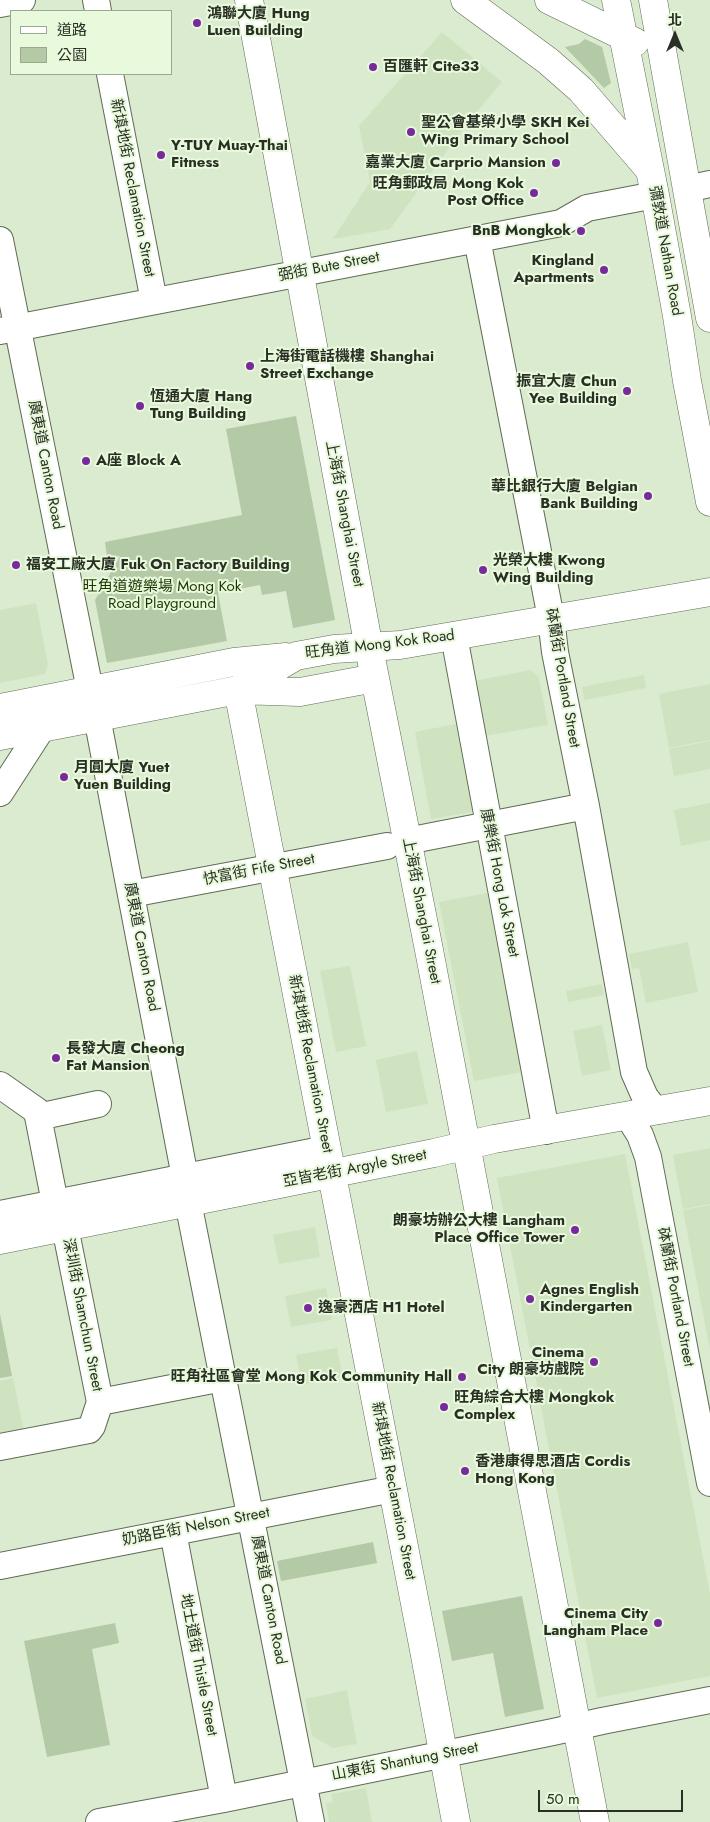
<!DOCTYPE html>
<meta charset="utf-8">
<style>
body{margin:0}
#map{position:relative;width:710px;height:1822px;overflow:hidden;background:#dbebcf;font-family:Jost,"Noto Sans TC",sans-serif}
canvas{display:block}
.legend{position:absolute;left:10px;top:10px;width:162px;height:65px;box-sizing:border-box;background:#e8f9dc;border:1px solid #9ca892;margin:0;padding:6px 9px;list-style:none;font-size:15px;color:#292f24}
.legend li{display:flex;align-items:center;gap:10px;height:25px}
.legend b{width:25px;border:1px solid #9ca892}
.north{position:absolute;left:650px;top:10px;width:50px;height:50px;-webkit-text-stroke:4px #e8f9dc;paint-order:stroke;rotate:0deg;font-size:14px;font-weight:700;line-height:20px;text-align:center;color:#292f24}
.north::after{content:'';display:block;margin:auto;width:18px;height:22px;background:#292f24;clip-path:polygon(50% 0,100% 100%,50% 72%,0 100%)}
.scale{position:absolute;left:538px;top:1790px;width:145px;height:22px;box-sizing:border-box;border:2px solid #292f24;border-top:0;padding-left:6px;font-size:15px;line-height:18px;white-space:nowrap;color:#292f24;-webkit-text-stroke:4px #e8f9dc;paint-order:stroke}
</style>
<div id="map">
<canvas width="710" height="1822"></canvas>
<ul class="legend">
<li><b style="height:6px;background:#fff"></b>道路</li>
<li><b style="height:14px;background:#b4c9a5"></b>公園</li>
</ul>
<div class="north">北</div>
<div class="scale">50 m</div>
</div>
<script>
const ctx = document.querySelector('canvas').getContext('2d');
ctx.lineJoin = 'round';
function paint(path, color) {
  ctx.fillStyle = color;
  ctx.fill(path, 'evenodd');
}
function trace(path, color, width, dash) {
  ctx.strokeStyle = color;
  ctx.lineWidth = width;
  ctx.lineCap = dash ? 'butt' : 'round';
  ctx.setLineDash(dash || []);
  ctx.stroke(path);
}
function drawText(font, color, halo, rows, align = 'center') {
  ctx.font = font + ' Jost,"Noto Sans TC",sans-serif';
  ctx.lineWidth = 4;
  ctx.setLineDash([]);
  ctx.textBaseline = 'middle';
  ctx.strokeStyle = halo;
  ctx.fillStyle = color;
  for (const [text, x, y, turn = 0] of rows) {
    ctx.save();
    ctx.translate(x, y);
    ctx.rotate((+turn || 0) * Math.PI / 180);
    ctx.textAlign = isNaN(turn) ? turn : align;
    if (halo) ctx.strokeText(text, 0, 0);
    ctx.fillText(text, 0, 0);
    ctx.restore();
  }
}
const built = new Path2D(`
 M 442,32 L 502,82 L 468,122 L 390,229 L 333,239 L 370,182 L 359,126 Z
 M 36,603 L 48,664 L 45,674 L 0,683 L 0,610 Z
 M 531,670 L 539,678 L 548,725 L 484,736 L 474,681 Z
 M 644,675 L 646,688 L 584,700 L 582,687 Z
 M 710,684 L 710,740 L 669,748 L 659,694 Z
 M 456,724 L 473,812 L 431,819 L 415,732 Z
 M 710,741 L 710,769 L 674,776 L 669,749 Z
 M 710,803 L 710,840 L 681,846 L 674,810 Z
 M 487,893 L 522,1072 L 474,1081 L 439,902 Z
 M 688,942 L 698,992 L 646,1003 L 639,968 L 632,969 L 629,954 Z
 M 350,966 L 366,1046 L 336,1052 L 320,971 Z
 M 602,984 L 604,995 L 568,1002 L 566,991 Z
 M 602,1025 L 611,1070 L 582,1076 L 573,1031 Z
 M 417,1051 L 428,1104 L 386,1112 L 376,1060 Z
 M 710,1148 L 710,1204 L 683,1209 L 673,1155 Z
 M 625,1154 L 710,1594 L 710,1676 L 597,1698 L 497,1178 Z
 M 710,1205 L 710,1350 L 683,1210 Z
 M 315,1227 L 320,1257 L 279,1264 L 273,1235 Z
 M 326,1288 L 332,1320 L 291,1327 L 285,1296 Z
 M 337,1348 L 343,1377 L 302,1385 L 296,1355 Z
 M 13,1378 L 24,1432 L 0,1436 L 0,1381 Z
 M 347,1690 L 357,1744 L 333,1748 L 312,1736 L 305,1699 Z
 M 366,1788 L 372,1822 L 329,1822 L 326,1803 L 333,1802 L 331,1794 Z`);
const green = new Path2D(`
 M 585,39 L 602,47 L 611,83 L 604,88 L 565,47 L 579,44 Z
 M 296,416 L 335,620 L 293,628 L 286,591 L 262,595 L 260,585 L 218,593 L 227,641 L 107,663 L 95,600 L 120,556 L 107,557 L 105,542 L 242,515 L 226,429 Z
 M 0,1314 L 12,1376 L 0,1378 Z
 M 373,1542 L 377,1563 L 281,1581 L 277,1561 Z
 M 522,1596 L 544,1709 L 505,1717 L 493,1653 L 452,1661 L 442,1611 Z
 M 115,1623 L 119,1643 L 92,1649 L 110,1745 L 47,1757 L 24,1641 Z`);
const minor = new Path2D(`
 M 96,0 L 98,11
 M 0,4 L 22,0
 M 110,74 L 154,301
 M 687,189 L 710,184
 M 477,239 L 551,618 L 555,652 L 586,806 L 634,1072 L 645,1097 L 656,1111
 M 0,240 L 90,690
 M 0,331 L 561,223 L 587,208 L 655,195
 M 454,636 L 546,1131
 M 97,717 L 185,1177
 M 0,793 L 42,728
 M 407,841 L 586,806
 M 131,894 L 387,846
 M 0,1085 L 37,1111 L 55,1203
 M 628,1116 L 640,1135 L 648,1157 L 710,1483
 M 38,1117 L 98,1104
 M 188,1202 L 311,1822
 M 0,1214 L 326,1149
 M 65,1227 L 100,1402
 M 100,1402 L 223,1378
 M 0,1447 L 89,1430 L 92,1426 L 100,1402
 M 173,1532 L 224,1799
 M 0,1566 L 393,1489
 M 99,1822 L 224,1799 L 553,1732 L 602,1721 L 710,1700`);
const major = new Path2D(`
 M 249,0 L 369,648 L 429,950 L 595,1822
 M 465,0 L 548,61 L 581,90 L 649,169
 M 549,0 L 635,42
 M 616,0 L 655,195 L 677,316 L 687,381 L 710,502
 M 653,0 L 710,318
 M 238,690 L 424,1650 L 456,1822
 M 238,690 L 300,692 L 375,678
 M 0,708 L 234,662 L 286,657
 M 0,736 L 238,690 L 296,656 L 334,649 L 400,645 L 710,592
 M 0,1240 L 434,1153 L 494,1139 L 710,1101`);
const markers = [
 [197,23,5,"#772a9c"],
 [373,67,5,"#772a9c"],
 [411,132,5,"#772a9c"],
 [161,155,5,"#772a9c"],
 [556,163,5,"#772a9c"],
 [534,193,5,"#772a9c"],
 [581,231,5,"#772a9c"],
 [604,270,5,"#772a9c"],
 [250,366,5,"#772a9c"],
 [627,391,5,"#772a9c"],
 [140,406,5,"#772a9c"],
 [86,461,5,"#772a9c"],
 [648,496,5,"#772a9c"],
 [16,565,5,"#772a9c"],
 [483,570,5,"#772a9c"],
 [64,777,5,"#772a9c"],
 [56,1058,5,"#772a9c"],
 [575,1230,5,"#772a9c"],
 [530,1299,5,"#772a9c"],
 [308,1308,5,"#772a9c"],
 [594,1362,5,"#772a9c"],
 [462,1377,5,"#772a9c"],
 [444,1407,5,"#772a9c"],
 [465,1471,5,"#772a9c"],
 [658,1623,5,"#772a9c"]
];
const poiNames = [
 ["鴻聯大廈 Hung",207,14],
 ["Luen Building",207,31],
 ["百匯軒 Cite33",383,67],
 ["聖公會基榮小學 SKH Kei",421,123],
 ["Wing Primary School",421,140],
 ["Y-TUY Muay-Thai",171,146],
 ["Fitness",171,163],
 ["嘉業大廈 Carprio Mansion",546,163,"right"],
 ["旺角郵政局 Mong Kok",524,184,"right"],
 ["Post Office",524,201,"right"],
 ["BnB Mongkok",571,231,"right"],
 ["Kingland",594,261,"right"],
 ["Apartments",594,278,"right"],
 ["上海街電話機樓 Shanghai",260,357],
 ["Street Exchange",260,374],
 ["振宜大廈 Chun",617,382,"right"],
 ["Yee Building",617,399,"right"],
 ["恆通大廈 Hang",150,397],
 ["Tung Building",150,414],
 ["A座 Block A",96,461],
 ["華比銀行大廈 Belgian",638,487,"right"],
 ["Bank Building",638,504,"right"],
 ["光榮大樓 Kwong",493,561],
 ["Wing Building",493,578],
 ["福安工廠大廈 Fuk On Factory Building",26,565],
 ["月圓大廈 Yuet",74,768],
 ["Yuen Building",74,785],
 ["長發大廈 Cheong",66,1049],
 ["Fat Mansion",66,1066],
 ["朗豪坊辦公大樓 Langham",565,1221,"right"],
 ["Place Office Tower",565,1238,"right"],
 ["Agnes English",540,1290],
 ["Kindergarten",540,1307],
 ["逸豪洒店 H1 Hotel",318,1308],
 ["Cinema",584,1353,"right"],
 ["City 朗豪坊戲院",584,1370,"right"],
 ["旺角社區會堂 Mong Kok Community Hall",452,1377,"right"],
 ["旺角綜合大樓 Mongkok",454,1398],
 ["Complex",454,1415],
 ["香港康得思酒店 Cordis",475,1462],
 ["Hong Kong",475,1479],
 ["Cinema City",648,1614,"right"],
 ["Langham Place",648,1631,"right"]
];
const streetNames = [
 ["新填地街 Reclamation Street",132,188,79],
 ["彌敦道 Nathan Road",665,251,80],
 ["弼街 Bute Street",329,267,-11],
 ["廣東道 Canton Road",45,465,79],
 ["上海街 Shanghai Street",344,514,79],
 ["旺角道 Mong Kok Road",380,645,-7],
 ["砵蘭街 Portland Street",562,678,80],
 ["快富街 Fife Street",259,870,-11],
 ["康樂街 Hong Lok Street",499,883,79],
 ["上海街 Shanghai Street",421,911,79],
 ["廣東道 Canton Road",141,947,79],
 ["新填地街 Reclamation Street",310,1064,79],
 ["亞皆老街 Argyle Street",355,1169,-11],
 ["砵蘭街 Portland Street",675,1297,79],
 ["深圳街 Shamchun Street",82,1315,79],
 ["新填地街 Reclamation Street",393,1491,79],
 ["奶路臣街 Nelson Street",196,1527,-11],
 ["廣東道 Canton Road",268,1600,79],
 ["地士道街 Thistle Street",198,1665,79],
 ["山東街 Shantung Street",405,1762,-11]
];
const parkNames = [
 ["旺角道遊樂場 Mong Kok",162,587],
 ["Road Playground",162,604]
];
paint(built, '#cfe3c0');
paint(green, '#b4c9a5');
trace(minor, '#5f6c54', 28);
trace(major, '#5f6c54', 29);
trace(minor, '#fff', 26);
trace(major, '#fff', 28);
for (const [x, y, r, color] of markers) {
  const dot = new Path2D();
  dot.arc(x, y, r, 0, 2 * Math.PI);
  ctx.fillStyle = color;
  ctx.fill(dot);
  trace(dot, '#e8f9dc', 2);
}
drawText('bold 15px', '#292f24', '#e8f9dc', poiNames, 'left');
drawText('15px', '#292f24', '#e8f9dc', streetNames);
drawText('15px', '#1d3500', '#e8f9dc', parkNames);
</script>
